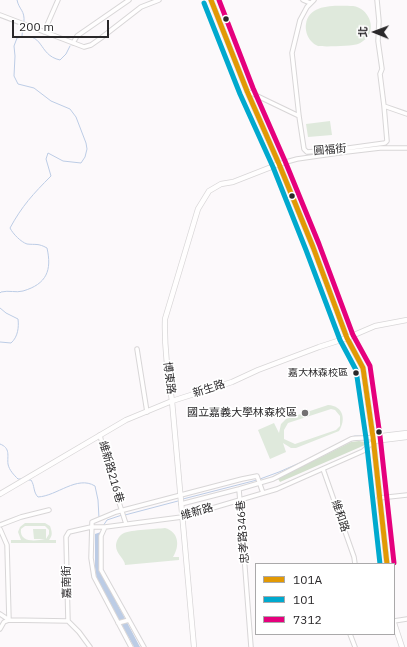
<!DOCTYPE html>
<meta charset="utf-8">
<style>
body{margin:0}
#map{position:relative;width:407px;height:647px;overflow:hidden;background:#fcf9fb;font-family:"IBM Plex Sans","Noto Sans TC",sans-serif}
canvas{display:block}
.legend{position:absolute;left:255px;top:563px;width:140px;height:72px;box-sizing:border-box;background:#fff;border:1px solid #aaa9aa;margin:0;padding:5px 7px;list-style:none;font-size:12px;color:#2a282a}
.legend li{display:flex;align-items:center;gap:8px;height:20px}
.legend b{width:20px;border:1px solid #aaa9aa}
.north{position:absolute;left:355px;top:12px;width:40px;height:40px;-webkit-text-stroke:3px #fff;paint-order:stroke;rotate:271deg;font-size:11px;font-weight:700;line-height:16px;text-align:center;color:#2a282a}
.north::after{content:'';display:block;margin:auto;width:14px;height:18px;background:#2a282a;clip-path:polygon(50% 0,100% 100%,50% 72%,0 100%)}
.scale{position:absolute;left:12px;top:20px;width:97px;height:18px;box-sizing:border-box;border:2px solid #2a282a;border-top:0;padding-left:5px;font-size:12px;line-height:14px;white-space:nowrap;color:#2a282a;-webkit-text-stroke:3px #fff;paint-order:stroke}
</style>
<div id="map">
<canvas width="407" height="647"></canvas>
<ul class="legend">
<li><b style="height:5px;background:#e29904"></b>101A</li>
<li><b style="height:5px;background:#00a9ce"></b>101</li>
<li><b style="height:5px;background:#e5007d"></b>7312</li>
</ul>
<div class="north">北</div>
<div class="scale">200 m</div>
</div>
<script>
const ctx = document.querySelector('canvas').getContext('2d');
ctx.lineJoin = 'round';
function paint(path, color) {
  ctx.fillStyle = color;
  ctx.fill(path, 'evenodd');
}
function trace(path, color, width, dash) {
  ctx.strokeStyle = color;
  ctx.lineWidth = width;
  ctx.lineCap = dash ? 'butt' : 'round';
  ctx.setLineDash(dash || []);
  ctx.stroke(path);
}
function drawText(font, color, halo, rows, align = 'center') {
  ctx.font = font + ' "IBM Plex Sans","Noto Sans TC",sans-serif';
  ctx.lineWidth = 3.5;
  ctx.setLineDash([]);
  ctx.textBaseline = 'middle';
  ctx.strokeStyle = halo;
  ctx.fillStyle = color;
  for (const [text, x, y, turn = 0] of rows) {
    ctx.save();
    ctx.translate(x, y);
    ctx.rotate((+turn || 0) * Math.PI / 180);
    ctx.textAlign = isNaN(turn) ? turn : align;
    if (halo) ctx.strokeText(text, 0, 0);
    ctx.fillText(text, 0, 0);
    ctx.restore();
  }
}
const green = new Path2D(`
 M 353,6 C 368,8 377,27 366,39 C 364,40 361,43 358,44 C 353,46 324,47 318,46 C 315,45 313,43 311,41 C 307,37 305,29 306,24 C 309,3 337,6 353,6 Z
 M 330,121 L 332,135 L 308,137 L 306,124 Z
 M 328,405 C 344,406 346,420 339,431 L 296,448 L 291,448 L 283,443 L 286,452 L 270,459 L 258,430 L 274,423 L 279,433 L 281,424 L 286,419 ZM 331,409 L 335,410 L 340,416 L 340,426 L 336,430 L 295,444 L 284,439 L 284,430 L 288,423 Z
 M 25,523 L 45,523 L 50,526 C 52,532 53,535 49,540 L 56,540 L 56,543 L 11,543 L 11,540 L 21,540 L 18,532 L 20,527 ZM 25,526 L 45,526 L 49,530 L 49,534 L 46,539 L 46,529 L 33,529 L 34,539 L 45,539 C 36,541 19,543 21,529 Z
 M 165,528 C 179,532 180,546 173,557 L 179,557 L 179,560 L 125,565 C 125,559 116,554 116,546 C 116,541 119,535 124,533 C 131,530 156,529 165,528 Z`);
const forest = new Path2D(`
 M 359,441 L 365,442 L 365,445 L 280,482 L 277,477 L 307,464 L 351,442 Z`);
const water = new Path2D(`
 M 101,532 L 100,571 L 140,647 L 134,647 L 97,580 L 95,568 L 95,534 Z`);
const stream = new Path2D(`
 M 17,0 C 19,10 25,10 24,22
 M 22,36 L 23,25
 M 0,293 L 1,292 C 9,290 16,293 23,291 C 47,284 52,270 47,248 C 38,243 36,245 27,244 C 21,242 13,234 10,228 C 22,206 33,194 51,176 L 46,159 L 48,153 L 63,161 L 81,163 L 85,157 L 87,149 L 86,143 L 76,117 L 70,109 L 51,101 L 34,88 L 18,84 L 14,76 L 15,56 L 14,46 L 17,38 C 45,30 37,55 60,60 L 66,54 L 70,46
 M 0,308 L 6,313 L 18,319 C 19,327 18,337 11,343 L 0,342
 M 351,437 L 355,436 L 366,436
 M 0,444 C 11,448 7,456 8,464 C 9,470 14,475 18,479 L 22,479
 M 332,447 L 338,444
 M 260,479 L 279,472 L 311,458
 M 29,480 L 31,480 C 35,486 33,492 38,497 C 57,496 77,475 95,486 L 98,500 L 99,518
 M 183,499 L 257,480
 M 125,515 L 178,501
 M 103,526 L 107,520 L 122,515`);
const street = new Path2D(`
 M 303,0 L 310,3
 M 314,0 L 307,7 L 300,20 L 292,53 L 299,116 L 304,149 L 307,152 L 334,150 L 385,143 L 387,141 L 384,106 L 407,114
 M 377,0 L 379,21 L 378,41 L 382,69 L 380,74 L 384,106
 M 0,15 L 84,47 L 91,45 L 101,38 L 141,7 L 159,0
 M 44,32 L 58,0
 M 73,43 L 77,36 L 129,0
 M 247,91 L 299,116
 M 279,164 L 297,159 L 346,152 L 380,148 L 407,148
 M 137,349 L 147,412
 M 100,435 L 107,465 L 126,524
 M 323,469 L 354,557 L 355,564
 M 239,489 L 251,647
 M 379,498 L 407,495
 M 181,504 L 239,489 L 273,479 L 351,439 C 359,437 366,439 373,437
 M 0,525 L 21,517 L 49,510
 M 105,527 L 101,536 L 101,570 L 144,647
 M 0,529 L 7,545 L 9,620
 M 0,614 L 9,620
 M 394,621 L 407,619
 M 118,623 L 129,620
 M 0,629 L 4,622 L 9,620 L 68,621
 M 350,634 L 355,647
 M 90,647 L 79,632 L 68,621 L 66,537 L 69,532 L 91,527 L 105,527 L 182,517 L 277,489 L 363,451 L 374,441
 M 131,647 L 94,577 L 91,558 L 92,522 L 116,512 L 242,479 L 257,476 L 263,493`);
const secondary = new Path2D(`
 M 211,0 L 247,91 L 279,164 L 313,247 L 347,338 L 363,368 L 373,437 L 387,564
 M 373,437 L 407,433
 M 374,441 L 407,437
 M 0,494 L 126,420 L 172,401 L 232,382 L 258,370 L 319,347 L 347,338 L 375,326 L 407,320
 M 394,623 L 402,647
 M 194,647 L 172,401 C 168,374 164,347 165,319 L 198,209 L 209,191 L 221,184 L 233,182 L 279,164`);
const bus1 = new Path2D(`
 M 211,0 L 247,91 L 279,164 L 313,247 L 347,338 L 363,368 L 373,437 L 387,564`);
const bus2 = new Path2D(`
 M 204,3 L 240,94 L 273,167 L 306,250 L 340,340 L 356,370 L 366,438 L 380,564`);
const bus3 = new Path2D(`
 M 219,0 L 253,88 L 285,161 L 319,244 L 353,335 L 370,366 L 380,436 L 394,563`);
const markers = [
 [226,19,3.5,"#2a282a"],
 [292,196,3.5,"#2a282a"],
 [356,373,3.5,"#2a282a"],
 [305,413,4,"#747173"],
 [379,432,3.5,"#2a282a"]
];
const busNames = [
 ["嘉大林森校區",348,373]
];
const streetNames = [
 ["圓福街",330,150,-5],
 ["博東路",169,378,83],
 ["新生路",209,389,-18],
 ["維新路216巷",111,472,74],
 ["維新路",197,512,-16],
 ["維和路",340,516,71],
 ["忠孝路346巷",243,532,-94],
 ["嘉南街",67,582,-91]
];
const poiNames = [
 ["國立嘉義大學林森校區",297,413]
];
paint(green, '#dfe9dc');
paint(forest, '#d3e0cd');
paint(water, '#bccce5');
trace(stream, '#bccce5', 1);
trace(street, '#d8d6d7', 5.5);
trace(secondary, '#d8d6d7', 6);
trace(street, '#fffefe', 3.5);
trace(secondary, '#fffefe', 4.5);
trace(bus1, '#e29904', 5);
trace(bus2, '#00a9ce', 5);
trace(bus3, '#e5007d', 5);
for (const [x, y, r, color] of markers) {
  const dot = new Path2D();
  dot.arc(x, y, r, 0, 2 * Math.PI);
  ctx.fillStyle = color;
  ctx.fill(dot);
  trace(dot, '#fff', 1.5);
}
drawText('10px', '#2a282a', '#fff', busNames, 'right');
drawText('11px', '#2a282a', '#fff', streetNames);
drawText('11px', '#2a282a', '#fff', poiNames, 'right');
</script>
